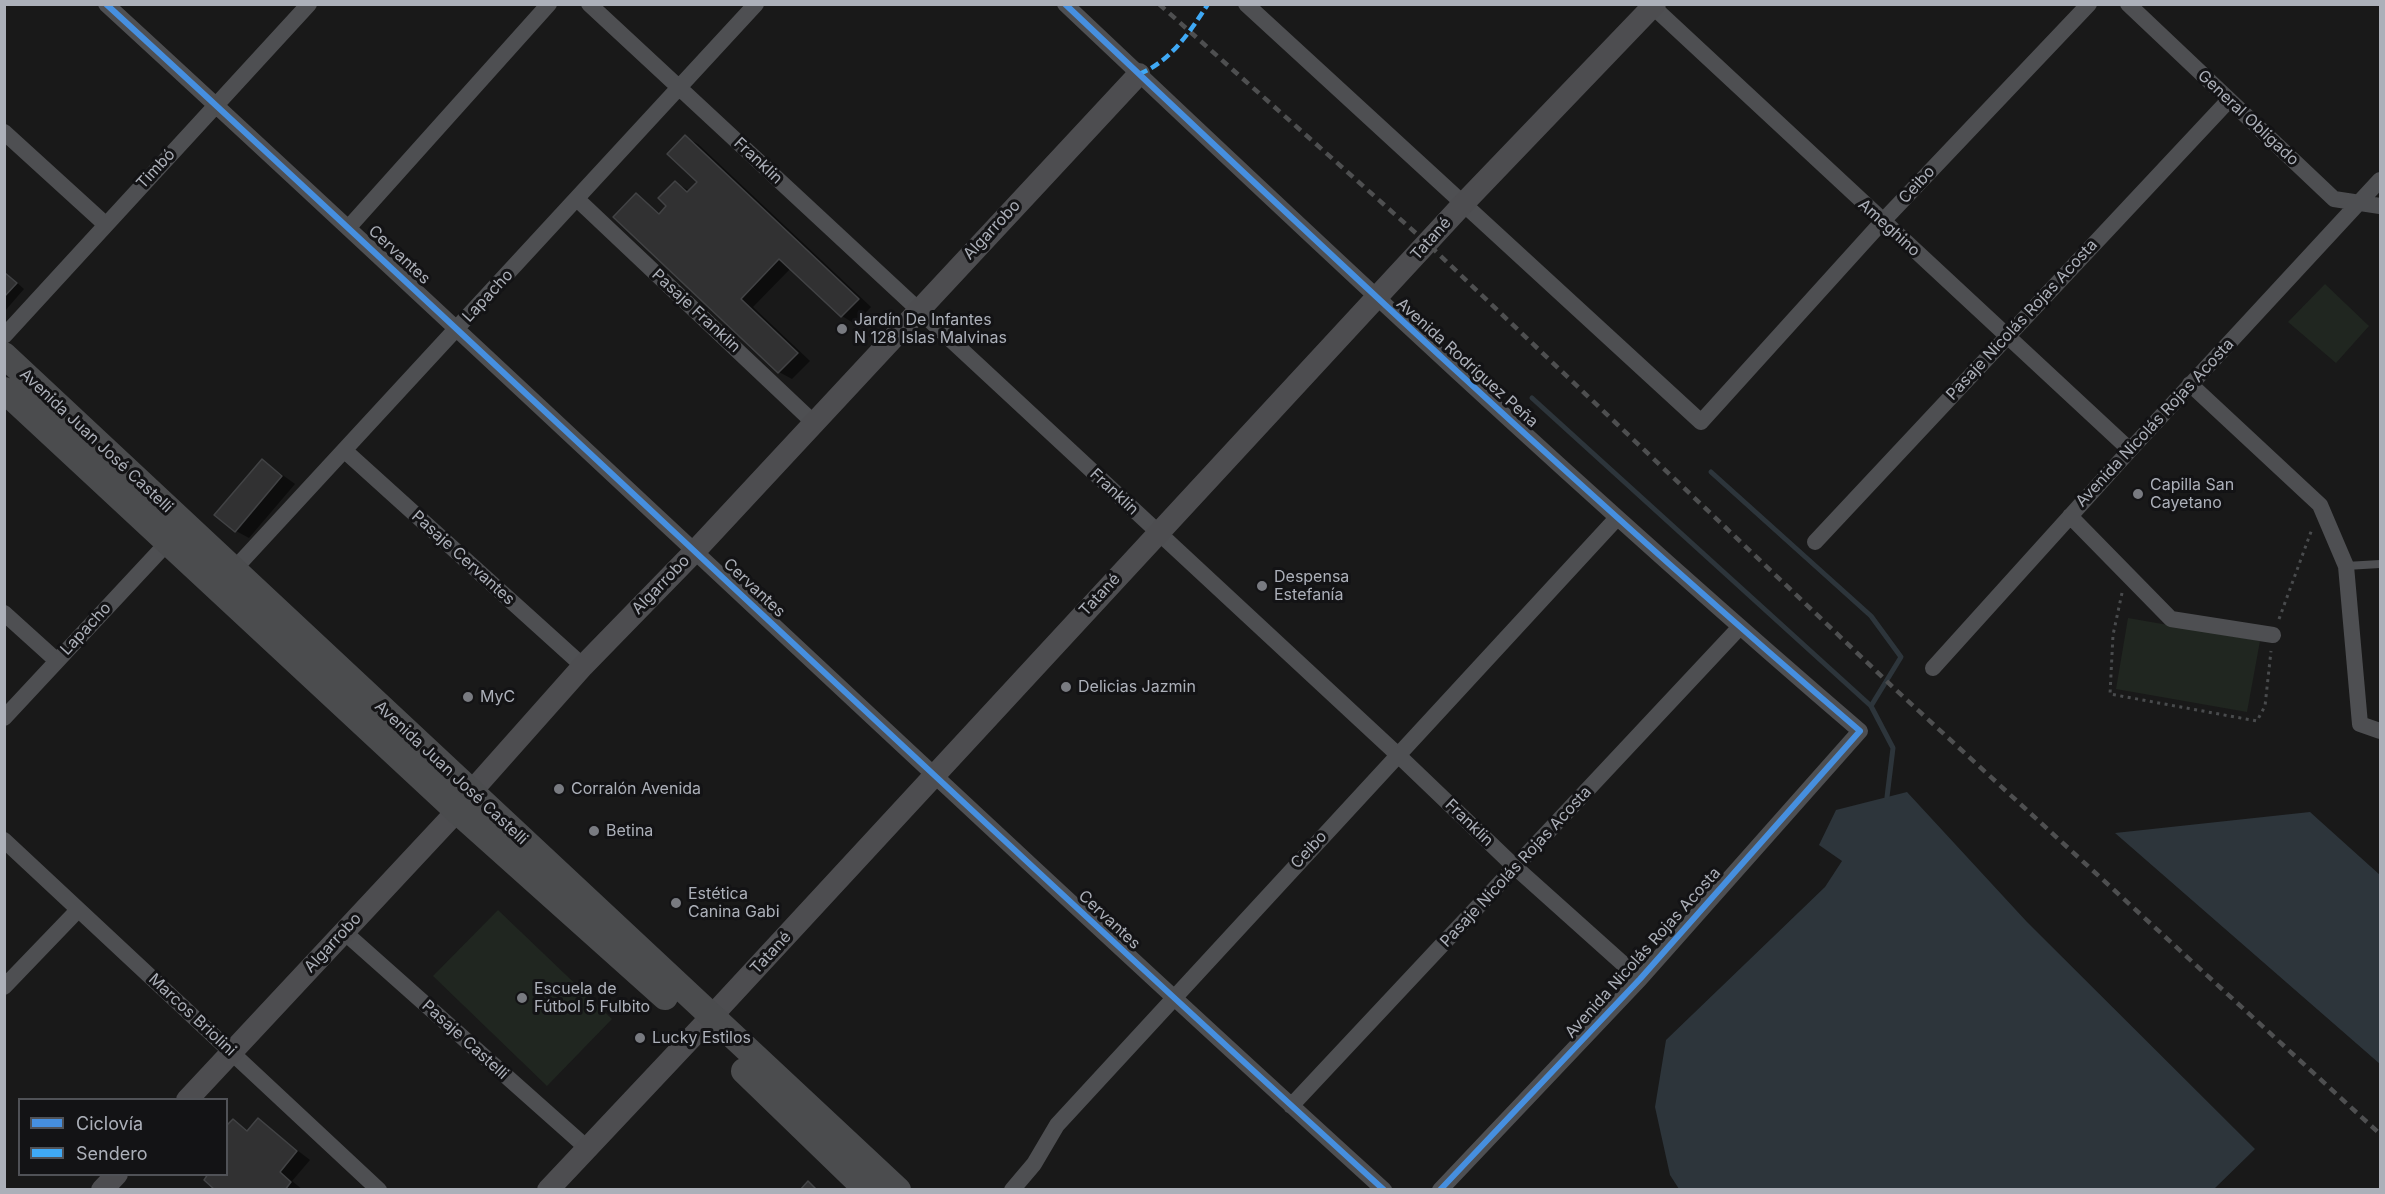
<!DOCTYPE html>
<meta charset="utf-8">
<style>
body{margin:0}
#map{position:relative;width:2385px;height:1194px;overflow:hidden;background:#191919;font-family:Inter,sans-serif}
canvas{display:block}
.frame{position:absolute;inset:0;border:6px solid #acb0b9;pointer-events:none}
.legend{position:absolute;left:18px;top:1098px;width:210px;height:78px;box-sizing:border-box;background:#131315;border:2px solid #505257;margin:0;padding:8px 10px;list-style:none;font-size:18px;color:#acb0b9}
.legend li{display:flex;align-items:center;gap:12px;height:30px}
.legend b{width:30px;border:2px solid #505257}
</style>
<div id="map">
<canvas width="2385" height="1194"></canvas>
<div class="frame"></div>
<ul class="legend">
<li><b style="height:8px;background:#468fdf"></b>Ciclovía</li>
<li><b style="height:8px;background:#3fa9f5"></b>Sendero</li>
</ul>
</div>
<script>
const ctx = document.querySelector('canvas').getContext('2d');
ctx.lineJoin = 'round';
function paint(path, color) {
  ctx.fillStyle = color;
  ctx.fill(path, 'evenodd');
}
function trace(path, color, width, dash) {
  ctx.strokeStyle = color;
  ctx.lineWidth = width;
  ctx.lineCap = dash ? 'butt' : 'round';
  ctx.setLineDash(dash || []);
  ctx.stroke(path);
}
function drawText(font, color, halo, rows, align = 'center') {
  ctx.font = font + ' Inter,sans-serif';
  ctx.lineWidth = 6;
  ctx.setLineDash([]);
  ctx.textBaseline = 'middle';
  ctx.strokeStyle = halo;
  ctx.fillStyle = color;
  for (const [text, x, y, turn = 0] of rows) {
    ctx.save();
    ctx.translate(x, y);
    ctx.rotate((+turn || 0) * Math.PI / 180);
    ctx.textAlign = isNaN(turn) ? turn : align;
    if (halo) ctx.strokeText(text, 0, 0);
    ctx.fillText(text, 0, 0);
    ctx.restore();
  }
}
const green = new Path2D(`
 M 2325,284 L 2369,326 L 2336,363 L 2288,322 Z
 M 2128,618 L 2260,641 L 2247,712 L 2116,689 Z
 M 498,910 L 612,1019 L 547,1086 L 433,976 Z`);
const water = new Path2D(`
 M 1907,792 L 2027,922 L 2255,1149 L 2214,1189 L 1679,1189 L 1670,1175 L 1655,1107 L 1666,1040 L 1825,887 L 1842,861 L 1819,845 L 1836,810 Z
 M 2310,812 L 2380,875 L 2380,1064 L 2115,833 Z`);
const shadow = new Path2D(`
 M 685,137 L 698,144 L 871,307 L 855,324 L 842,316 L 791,268 L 753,307 L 810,361 L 792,379 L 779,372 L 636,195 L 661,214 L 669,206 L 676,183 L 690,191 L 699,182 Z
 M 4,271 L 24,289 L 4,312 Z
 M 262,460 L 295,484 L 249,538 L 236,531 Z
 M 258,1120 L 310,1160 L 292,1181 L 303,1190 L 217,1190 L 226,1174 L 233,1121 L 249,1131 Z`);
const stream = new Path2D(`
 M 1532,398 L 1871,706 L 1893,748 L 1887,797
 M 1711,472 L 1871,616 L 1901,657 L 1871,706`);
const building = new Path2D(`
 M 685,135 L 859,299 L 841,317 L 779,259 L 741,299 L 798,353 L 778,373 L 613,217 L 636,193 L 659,214 L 666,206 L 658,198 L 675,181 L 687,192 L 697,182 L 667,154 Z
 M 4,272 L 17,283 L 4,297 Z
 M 262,459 L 282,476 L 235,532 L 214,515 Z
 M 258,1118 L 297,1151 L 280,1172 L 291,1182 L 285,1190 L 215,1190 L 204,1180 L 208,1174 L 226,1174 L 226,1126 L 233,1119 L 247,1131 Z
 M 808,1181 L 817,1190 L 800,1190 Z`);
const path = new Path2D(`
 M 2122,593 L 2113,635 L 2110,694 L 2257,721 L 2265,706 L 2271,651
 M 2279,619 L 2312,529`);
const lane = new Path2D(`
 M 2346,566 L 2380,564`);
const street = new Path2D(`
 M 106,4 C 534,397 954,799 1384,1190
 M 589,4 L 1397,754 L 1515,867 L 1640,979
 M 1065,4 C 1326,251 1587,497 1860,731 L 1640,979 L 1440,1190
 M 1246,4 L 1701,422 L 1882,222 L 2089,4
 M 1650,4 L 2130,450
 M 2128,4 L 2334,199 L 2380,206
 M 4,132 L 105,224
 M 578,200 L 813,422
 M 349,227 L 549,4
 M 4,336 L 309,4
 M 2190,384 L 2320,505 L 2346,566 L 2360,724 L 2380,731
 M 344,450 L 583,666
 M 2070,516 L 2171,619 L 2273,635
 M 1815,542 L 2229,100
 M 227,577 L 756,4
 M 4,613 L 56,660
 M 1933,668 L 2130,450 L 2380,180
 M 4,718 L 169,541
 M 4,840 L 379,1190
 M 343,931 L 587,1148
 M 4,987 L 78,910
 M 1291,1106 L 1739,628
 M 1012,1190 L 1034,1164 L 1057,1125 L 1617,518`);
const secondary = new Path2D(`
 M 187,1100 L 457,811 L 471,792 L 583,666 L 695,551 L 1139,74
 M 102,1190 L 117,1174
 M 548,1190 L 711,1017 L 1463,204 L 1655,4`);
const primary = new Path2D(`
 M 4,355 L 898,1190
 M 4,390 L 457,811 L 665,997
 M 744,1071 L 867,1190`);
const rail = new Path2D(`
 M 1159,4 L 1427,243 L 1896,690 L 2380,1134`);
const quiet = new Path2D(`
 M 1139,74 C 1170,62 1190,32 1208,4`);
const cycleway = new Path2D(`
 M 106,4 C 534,397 954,799 1384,1190
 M 1065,4 C 1326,251 1587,497 1860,731 L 1640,979 L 1440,1190`);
const markers = [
 [842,329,6,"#797b81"],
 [2138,494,6,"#797b81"],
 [1262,586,6,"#797b81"],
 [1066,687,6,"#797b81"],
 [468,697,6,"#797b81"],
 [559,789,6,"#797b81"],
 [594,831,6,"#797b81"],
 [676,903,6,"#797b81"],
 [522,998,6,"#797b81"],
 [640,1038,6,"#797b81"]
];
const streetNames = [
 ["General Obligado",2248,118,43],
 ["Franklin",758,161,43],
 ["Timbó",156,169,-47],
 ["Ceibo",1917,185,-47],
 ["Ameghino",1889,228,42],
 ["Algarrobo",992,230,-47],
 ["Tatané",1431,239,-48],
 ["Cervantes",399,255,43],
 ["Lapacho",488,296,-47],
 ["Pasaje Franklin",696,311,43],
 ["Pasaje Nicolás Rojas Acosta",2022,320,-47],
 ["Avenida Rodríguez Peña",1467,363,42],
 ["Avenida Nicolás Rojas Acosta",2155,423,-47],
 ["Avenida Juan José Castelli",96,441,43],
 ["Franklin",1114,492,43],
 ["Pasaje Cervantes",463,558,42],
 ["Algarrobo",661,585,-46],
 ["Cervantes",754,588,43],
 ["Tatané",1100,595,-47],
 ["Lapacho",86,629,-47],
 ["Avenida Juan José Castelli",451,773,43],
 ["Franklin",1469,823,44],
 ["Ceibo",1309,850,-47],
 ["Pasaje Nicolás Rojas Acosta",1516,867,-47],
 ["Cervantes",1109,920,43],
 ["Algarrobo",333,943,-47],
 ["Tatané",771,953,-47],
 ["Avenida Nicolás Rojas Acosta",1643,953,-48],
 ["Marcos Briolini",192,1015,43],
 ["Pasaje Castelli",465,1040,42]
];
const poiNames = [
 ["Jardín De Infantes",854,320],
 ["N 128 Islas Malvinas",854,338],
 ["Capilla San",2150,485],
 ["Cayetano",2150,503],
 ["Despensa",1274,577],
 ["Estefanía",1274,595],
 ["Delicias Jazmin",1078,687],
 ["MyC",480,697],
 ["Corralón Avenida",571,789],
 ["Betina",606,831],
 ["Estética",688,894],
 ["Canina Gabi",688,912],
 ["Escuela de",534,989],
 ["Fútbol 5 Fulbito",534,1007],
 ["Lucky Estilos",652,1038]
];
paint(green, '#202620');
paint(water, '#2d353b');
paint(shadow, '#0007');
trace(stream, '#2d353b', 5);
paint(building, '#313132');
trace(building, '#424345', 1.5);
trace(path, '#494b4d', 3, [3, 4.5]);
trace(lane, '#4e4f52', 8);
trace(street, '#4e4f52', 16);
trace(secondary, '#4d4d50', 22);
trace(primary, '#4b4c4e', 26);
trace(rail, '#4e4f50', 4.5, [8, 6]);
trace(quiet, '#3fa9f5', 4.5, [9, 4.5]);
trace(cycleway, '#468fdf', 6);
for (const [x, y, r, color] of markers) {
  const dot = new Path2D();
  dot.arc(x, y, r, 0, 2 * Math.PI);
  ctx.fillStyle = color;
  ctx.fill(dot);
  trace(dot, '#131315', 2);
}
drawText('16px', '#acb0b9', '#131315', streetNames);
drawText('16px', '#acb0b9', '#131315', poiNames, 'left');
</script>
